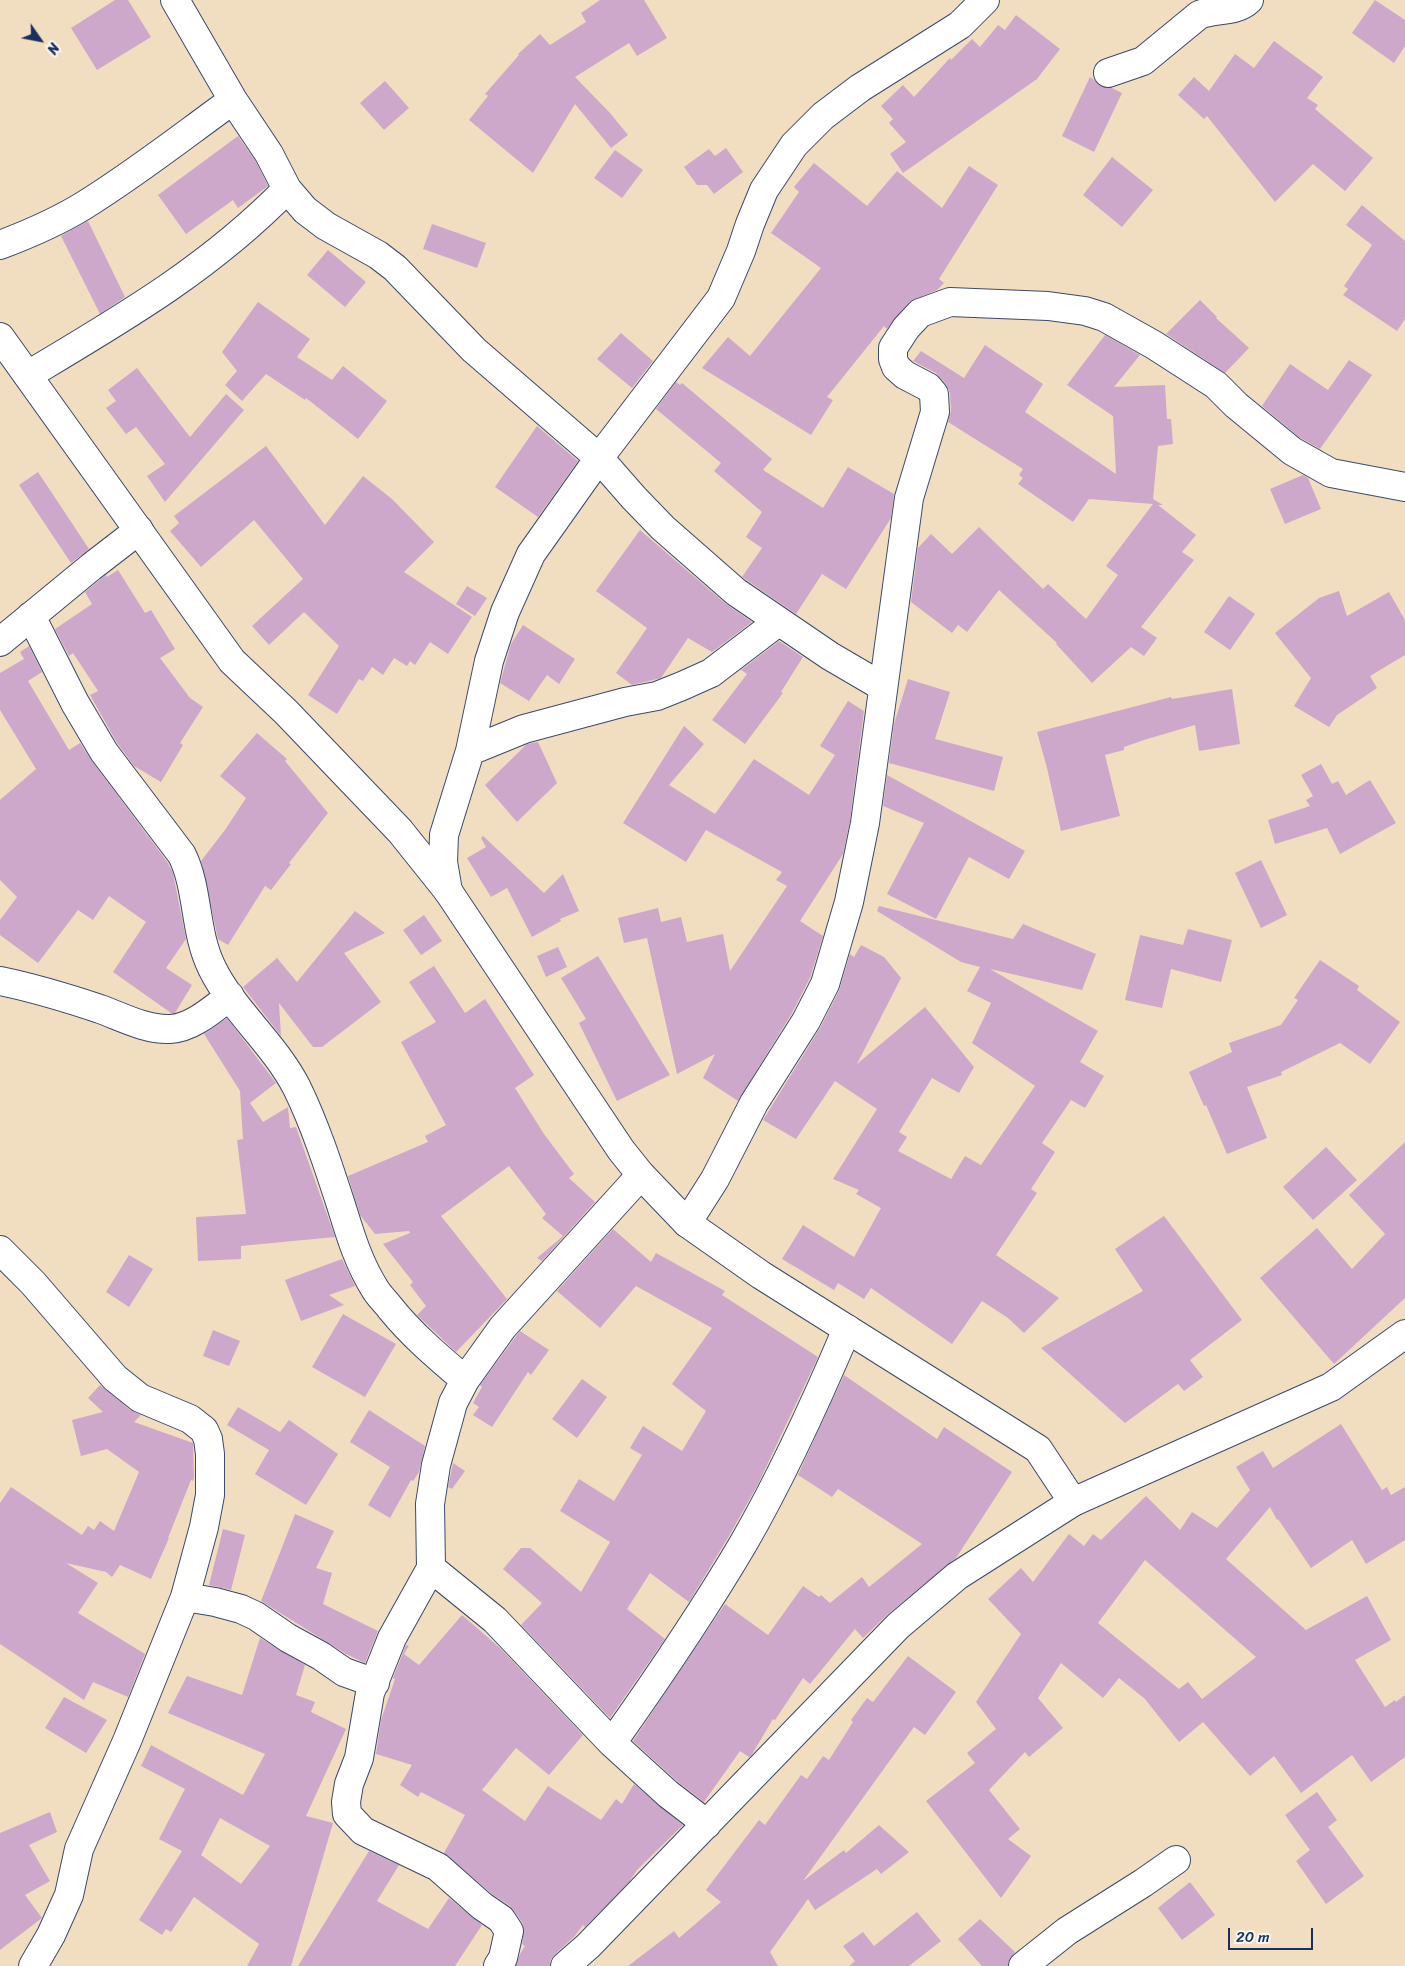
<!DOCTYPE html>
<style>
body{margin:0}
#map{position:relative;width:1405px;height:1966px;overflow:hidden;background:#f1dec0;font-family:Sriracha,sans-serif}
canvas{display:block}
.north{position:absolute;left:15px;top:15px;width:50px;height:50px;-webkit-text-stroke:4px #f6f6f2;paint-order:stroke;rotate:123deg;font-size:14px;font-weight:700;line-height:20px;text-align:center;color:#1b2f5e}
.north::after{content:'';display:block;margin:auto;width:18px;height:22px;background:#1b2f5e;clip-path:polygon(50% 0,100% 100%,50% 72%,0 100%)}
.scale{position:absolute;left:1228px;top:1928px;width:85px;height:22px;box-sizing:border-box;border:2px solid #1b2f5e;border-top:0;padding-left:6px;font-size:15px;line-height:18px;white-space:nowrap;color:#1b2f5e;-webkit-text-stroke:4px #f6f6f2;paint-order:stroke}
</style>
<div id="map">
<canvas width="1405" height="1966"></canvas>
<div class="north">N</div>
<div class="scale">20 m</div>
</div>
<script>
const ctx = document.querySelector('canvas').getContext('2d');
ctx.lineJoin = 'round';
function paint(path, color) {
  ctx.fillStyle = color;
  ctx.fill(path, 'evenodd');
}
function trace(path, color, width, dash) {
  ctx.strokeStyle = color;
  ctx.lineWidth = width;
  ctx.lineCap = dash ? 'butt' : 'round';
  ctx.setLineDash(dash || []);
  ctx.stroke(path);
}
const building = new Path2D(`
 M 115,0 L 128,0 L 151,37 L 97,70 L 71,28 Z
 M 600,0 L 644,0 L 667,38 L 637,56 L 629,43 L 575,77 L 610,113 L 628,135 L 611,148 L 575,104 L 533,173 L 469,120 L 488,96 L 485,94 L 519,55 L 518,54 L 540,34 L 550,45 L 586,22 L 581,13 Z
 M 1375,0 L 1405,20 L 1405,46 L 1394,63 L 1352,33 Z
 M 1016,15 L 1060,49 L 1037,79 L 903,173 L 890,154 L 906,142 L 889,123 L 893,119 L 881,106 L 903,85 L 914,97 L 950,58 L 951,60 L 972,39 L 980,47 L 998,25 L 1005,30 Z
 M 1274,41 L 1323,77 L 1307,98 L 1318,105 L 1315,109 L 1373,158 L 1345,191 L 1313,164 L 1275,202 L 1207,116 L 1204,119 L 1178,95 L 1194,77 L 1209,91 L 1235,54 L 1254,68 Z
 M 1090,77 L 1105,88 L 1112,88 L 1122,93 L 1094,152 L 1062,136 Z
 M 385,81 L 409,108 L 384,130 L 360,103 Z
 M 238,136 L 256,162 L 268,186 L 238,208 L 233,200 L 186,234 L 158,195 Z
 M 726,148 L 743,172 L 714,194 L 707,185 L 697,185 L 684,167 L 709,149 L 715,156 Z
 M 615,150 L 643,170 L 622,198 L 594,178 Z
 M 1112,157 L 1153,190 L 1122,227 L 1083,195 Z
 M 814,163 L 867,206 L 897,171 L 942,208 L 969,166 L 998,185 L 939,279 L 944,283 L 937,290 L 909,302 L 887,329 L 884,326 L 827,397 L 833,400 L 811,435 L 702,368 L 728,337 L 750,356 L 821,268 L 771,233 L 799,192 L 794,187 Z
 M 1362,205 L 1405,241 L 1405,319 L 1397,331 L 1343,295 L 1348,289 L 1344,286 L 1372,245 L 1346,225 Z
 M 88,221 L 125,297 L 100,314 L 61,236 Z
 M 432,224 L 486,243 L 477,268 L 423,249 Z
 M 328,250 L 366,282 L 345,307 L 307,275 Z
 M 1200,300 L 1217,317 L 1216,318 L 1249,348 L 1225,373 L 1166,334 Z
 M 258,302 L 310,339 L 297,357 L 332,380 L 343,366 L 387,401 L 358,439 L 306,398 L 305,400 L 266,374 L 242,401 L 225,385 L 237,371 L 222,352 Z
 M 621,333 L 653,361 L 632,388 L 597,359 Z
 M 1105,335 L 1140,355 L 1114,387 L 1165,385 L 1167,419 L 1171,419 L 1173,444 L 1158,446 L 1153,499 L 1163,505 L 1158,505 L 1196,535 L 1182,552 L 1194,560 L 1141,627 L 1157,638 L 1144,656 L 1131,647 L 1092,683 L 1056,644 L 1057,643 L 999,590 L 967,632 L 958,625 L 952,633 L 911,602 L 918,548 L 931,534 L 952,554 L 979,527 L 1043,589 L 1048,584 L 1086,619 L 1118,575 L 1106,566 L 1153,504 L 1089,499 L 1073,522 L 1018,484 L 1023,478 L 1019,475 L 1023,469 L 948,422 L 951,411 L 950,393 L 946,384 L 936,373 L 913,361 L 921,351 L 964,378 L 985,345 L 1043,384 L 1025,412 L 1116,474 L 1113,416 L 1067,385 Z
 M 1349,360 L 1372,375 L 1320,449 L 1299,437 L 1262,406 L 1290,364 L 1328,390 Z
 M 137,368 L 190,437 L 226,394 L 244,410 L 165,502 L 147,476 L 165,464 L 136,427 L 126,434 L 106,408 L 116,401 L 108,390 Z
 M 676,382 L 680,385 L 682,383 L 772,459 L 763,470 L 823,508 L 848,467 L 894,494 L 891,518 L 846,589 L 822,574 L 796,614 L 742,577 L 762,548 L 746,537 L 762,512 L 714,471 L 721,463 L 656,409 Z
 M 537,426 L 578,461 L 538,517 L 495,487 Z
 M 266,446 L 325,525 L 363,476 L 392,499 L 434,542 L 404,572 L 472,617 L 448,654 L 430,642 L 415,665 L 410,661 L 407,666 L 394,658 L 383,675 L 372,667 L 363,681 L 359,679 L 337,714 L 308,695 L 339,646 L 304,612 L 269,645 L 252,626 L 303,579 L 254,520 L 201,567 L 170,531 L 179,523 L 174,516 Z
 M 38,472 L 89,549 L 71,563 L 19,485 Z
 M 1303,475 L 1308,478 L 1321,509 L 1285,524 L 1270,489 Z
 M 640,530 L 726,604 L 752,622 L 712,652 L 688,638 L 661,678 L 632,685 L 616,673 L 647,628 L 596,591 Z
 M 118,570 L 145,613 L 151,610 L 175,649 L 160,658 L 190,698 L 203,707 L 180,743 L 183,745 L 161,782 L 134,766 L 117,743 L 90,695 L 98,691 L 73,653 L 69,656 L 55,629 L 92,604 L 85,592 L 106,575 L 107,577 Z
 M 467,586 L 487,598 L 475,616 L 456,604 Z
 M 1339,591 L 1347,616 L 1389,592 L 1405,620 L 1405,655 L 1370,676 L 1377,688 L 1337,715 L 1329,727 L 1294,706 L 1311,678 L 1275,633 L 1319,598 Z
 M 1229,596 L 1255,614 L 1230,650 L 1204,632 Z
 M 523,625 L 575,659 L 559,684 L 547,675 L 529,701 L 500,683 L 511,644 Z
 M 779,641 L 803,657 L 781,692 L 783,693 L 745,744 L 712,720 L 747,674 L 741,670 Z
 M 29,646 L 42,672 L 28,681 L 69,750 L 80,743 L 92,761 L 168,863 L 173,873 L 186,939 L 166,968 L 192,985 L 175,1013 L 171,1013 L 113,972 L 146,922 L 109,896 L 93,920 L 78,910 L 38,963 L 0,935 L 0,920 L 17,897 L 0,880 L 0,800 L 36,769 L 0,710 L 0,673 L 24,659 L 20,652 Z
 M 908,679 L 950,692 L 935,739 L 1003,757 L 994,791 L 889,763 L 894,724 Z
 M 1232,689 L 1240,744 L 1199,751 L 1195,725 L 1147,739 L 1124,747 L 1124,750 L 1105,755 L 1120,816 L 1061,831 L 1047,768 L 1037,732 L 1171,697 L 1172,699 Z
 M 848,701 L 864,711 L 850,820 L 843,854 L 800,921 L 823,936 L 810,978 L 792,1013 L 738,1101 L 703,1078 L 715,1054 L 677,1074 L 647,938 L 624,943 L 618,918 L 658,908 L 661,922 L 681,917 L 687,942 L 723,934 L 730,971 L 787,886 L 776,880 L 782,872 L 706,830 L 686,862 L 623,823 L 684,726 L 704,744 L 669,785 L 715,814 L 754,759 L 809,795 L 835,755 L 820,746 Z
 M 257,733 L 287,759 L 285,761 L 328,813 L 289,863 L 291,864 L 271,890 L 265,886 L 228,945 L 218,939 L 201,861 L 225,830 L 246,798 L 220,776 Z
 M 538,742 L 557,783 L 517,822 L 485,785 L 527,744 Z
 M 1321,764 L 1332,784 L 1338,781 L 1346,795 L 1370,780 L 1396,823 L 1340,854 L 1327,828 L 1275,844 L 1268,820 L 1310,806 L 1306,800 L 1313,796 L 1301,775 Z
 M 887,775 L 1025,851 L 1009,879 L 969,857 L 936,919 L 887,894 L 924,823 L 883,806 Z
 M 483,836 L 544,893 L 563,874 L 579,911 L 560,919 L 561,921 L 532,937 L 507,888 L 491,897 L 467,858 L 486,847 L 481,838 Z
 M 1261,860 L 1287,915 L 1261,928 L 1235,873 Z
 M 879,906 L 1013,939 L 1023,924 L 1096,954 L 1082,990 L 990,969 L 1098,1031 L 1080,1062 L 1104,1076 L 1085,1108 L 1071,1100 L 1042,1143 L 1055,1152 L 1031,1189 L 1037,1193 L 996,1255 L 1059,1298 L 1024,1333 L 1008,1318 L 982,1301 L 952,1344 L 871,1288 L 864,1299 L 838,1283 L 834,1290 L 782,1259 L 803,1225 L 854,1257 L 881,1208 L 856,1194 L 859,1190 L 833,1179 L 877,1109 L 835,1081 L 796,1139 L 763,1120 L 820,1028 L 839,991 L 850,954 L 854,957 L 861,945 L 884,957 L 901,978 L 857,1064 L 925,1007 L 974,1067 L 959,1093 L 932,1078 L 899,1132 L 907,1137 L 898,1151 L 951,1179 L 965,1156 L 981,1165 L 1035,1086 L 972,1043 L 991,1003 L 967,991 L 980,967 L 961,962 L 877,911 Z
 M 355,911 L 385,933 L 344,953 L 381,1002 L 322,1047 L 313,1047 L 279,1003 L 281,1036 L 243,987 L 277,958 L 297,982 Z
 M 424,915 L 442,941 L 421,955 L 403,930 Z
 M 1188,929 L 1232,940 L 1221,982 L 1171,969 L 1162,1008 L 1125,1000 L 1140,935 L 1183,945 Z
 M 558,947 L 567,967 L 546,977 L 537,956 Z
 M 598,956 L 670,1075 L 617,1101 L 579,1023 L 586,1019 L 561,978 Z
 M 1320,960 L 1359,986 L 1357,990 L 1400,1022 L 1370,1064 L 1340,1043 L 1281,1072 L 1282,1075 L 1247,1087 L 1267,1138 L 1227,1154 L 1206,1105 L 1204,1106 L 1189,1072 L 1232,1052 L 1229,1043 L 1281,1025 L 1298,1000 L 1294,998 Z
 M 434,966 L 465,1013 L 485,999 L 534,1075 L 515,1088 L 544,1134 L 574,1174 L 569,1178 L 595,1202 L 542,1261 L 537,1258 L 563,1236 L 542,1218 L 546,1214 L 509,1166 L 441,1216 L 507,1299 L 456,1352 L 417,1315 L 426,1306 L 410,1285 L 413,1282 L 383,1244 L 410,1233 L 409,1231 L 375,1234 L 360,1215 L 348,1176 L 428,1142 L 425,1136 L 446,1125 L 401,1042 L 436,1022 L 409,982 Z
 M 227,1018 L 276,1083 L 250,1103 L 263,1122 L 288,1107 L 290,1128 L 296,1127 L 335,1237 L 241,1246 L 241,1259 L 198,1261 L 196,1217 L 246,1214 L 237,1140 L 243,1139 L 240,1091 L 204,1034 Z
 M 1405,1142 L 1405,1298 L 1334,1364 L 1260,1278 L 1317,1228 L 1352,1269 L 1385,1234 L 1349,1195 Z
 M 1326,1147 L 1357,1180 L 1313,1220 L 1283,1187 Z
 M 1164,1216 L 1242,1320 L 1190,1360 L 1203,1377 L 1184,1391 L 1178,1384 L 1125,1423 L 1041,1348 L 1143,1291 L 1115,1249 Z
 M 613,1229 L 651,1262 L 656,1253 L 725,1291 L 722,1295 L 818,1357 L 758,1484 L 729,1536 L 689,1602 L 650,1573 L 627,1609 L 665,1639 L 610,1718 L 521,1625 L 542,1603 L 503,1569 L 521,1548 L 530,1548 L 581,1592 L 610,1542 L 560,1511 L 579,1479 L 614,1501 L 642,1455 L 630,1448 L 643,1426 L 682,1451 L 706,1411 L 672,1384 L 712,1328 L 636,1286 L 600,1328 L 557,1291 Z
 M 129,1255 L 153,1269 L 129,1307 L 106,1292 Z
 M 342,1259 L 355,1286 L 329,1295 L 344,1305 L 301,1321 L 285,1280 Z
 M 343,1314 L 396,1344 L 365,1397 L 312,1367 Z
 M 213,1330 L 240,1341 L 229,1366 L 203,1356 Z
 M 520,1331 L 549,1350 L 531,1375 L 528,1372 L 492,1427 L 473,1415 L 479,1407 L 473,1403 L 482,1387 L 480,1385 Z
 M 844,1375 L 937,1439 L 944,1427 L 1012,1472 L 956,1558 L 888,1614 L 863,1638 L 855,1629 L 810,1684 L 803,1678 L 775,1720 L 773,1719 L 751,1756 L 749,1757 L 740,1751 L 704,1802 L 678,1782 L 633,1741 L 725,1604 L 768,1635 L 803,1586 L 819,1597 L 821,1595 L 830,1603 L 862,1577 L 869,1587 L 922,1544 L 838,1489 L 832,1497 L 798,1475 Z
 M 582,1379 L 607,1397 L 577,1438 L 552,1419 Z
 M 100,1385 L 130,1410 L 141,1415 L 134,1422 L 193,1443 L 194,1477 L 193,1481 L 191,1480 L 168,1538 L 169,1538 L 151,1579 L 120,1565 L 112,1577 L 106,1572 L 66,1563 L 98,1583 L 78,1613 L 145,1654 L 128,1697 L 93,1682 L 84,1700 L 0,1644 L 0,1503 L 11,1487 L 82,1535 L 88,1526 L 94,1530 L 100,1521 L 114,1531 L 139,1472 L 107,1449 L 81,1456 L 72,1420 L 103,1412 L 88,1398 Z
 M 238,1407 L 280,1432 L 289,1420 L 338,1454 L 306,1505 L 255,1474 L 269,1450 L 227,1425 Z
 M 369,1410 L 425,1446 L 419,1472 L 413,1481 L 411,1480 L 390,1518 L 368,1505 L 390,1467 L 350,1442 Z
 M 1341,1424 L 1382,1490 L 1387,1487 L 1391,1495 L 1405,1487 L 1405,1540 L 1366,1564 L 1352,1540 L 1311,1568 L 1278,1519 L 1277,1520 L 1270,1507 L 1226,1559 L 1306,1630 L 1367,1596 L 1391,1640 L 1355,1660 L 1385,1707 L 1395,1700 L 1396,1702 L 1405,1695 L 1405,1757 L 1371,1782 L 1352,1755 L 1301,1793 L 1274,1756 L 1250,1776 L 1203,1722 L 1179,1742 L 1145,1699 L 1119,1678 L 1103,1698 L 1061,1663 L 1038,1698 L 1063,1728 L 1029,1757 L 1025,1752 L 989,1790 L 1020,1829 L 1008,1839 L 1031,1856 L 1001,1898 L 926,1801 L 975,1763 L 967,1753 L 996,1729 L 976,1702 L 1021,1634 L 988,1599 L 1021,1568 L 1033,1582 L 1069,1534 L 1084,1546 L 1093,1534 L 1101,1540 L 1146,1496 L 1180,1530 L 1192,1512 L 1217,1528 L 1250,1490 L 1236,1467 L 1263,1451 L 1273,1468 ZM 1145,1560 L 1256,1657 L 1202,1699 L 1188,1682 L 1179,1689 L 1098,1623 Z
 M 453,1463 L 465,1471 L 452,1489 L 448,1487 Z
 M 295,1514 L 334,1531 L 316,1568 L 332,1573 L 323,1604 L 378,1631 L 365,1663 L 346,1654 L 261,1601 Z
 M 223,1529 L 245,1535 L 231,1590 L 209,1585 Z
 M 462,1615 L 500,1648 L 583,1735 L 549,1775 L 516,1748 L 482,1790 L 525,1821 L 548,1786 L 601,1820 L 616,1799 L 622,1804 L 634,1784 L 683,1825 L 637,1870 L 629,1882 L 585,1927 L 583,1925 L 574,1937 L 555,1954 L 550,1960 L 550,1966 L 516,1966 L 520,1954 L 525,1946 L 522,1944 L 524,1929 L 522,1922 L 510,1906 L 492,1894 L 444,1853 L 465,1815 L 421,1792 L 418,1797 L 400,1785 L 412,1765 L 376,1754 L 381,1720 L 395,1679 L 393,1678 L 406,1645 L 409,1646 L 404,1654 L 419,1665 Z
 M 260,1638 L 305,1665 L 296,1695 L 315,1702 L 311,1712 L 346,1729 L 306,1816 L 333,1823 L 291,1966 L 247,1966 L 259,1944 L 194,1897 L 171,1932 L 166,1929 L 162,1935 L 139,1920 L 182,1851 L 159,1839 L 185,1789 L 141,1766 L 151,1745 L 243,1795 L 265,1754 L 168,1713 L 187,1676 L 242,1695 ZM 220,1818 L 270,1846 L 241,1884 L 201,1855 Z
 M 908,1656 L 956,1692 L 925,1735 L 914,1727 L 803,1881 L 844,1850 L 846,1853 L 879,1825 L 909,1852 L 881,1874 L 877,1869 L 815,1910 L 808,1899 L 770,1952 L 778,1966 L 628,1966 L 674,1931 L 679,1938 L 721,1902 L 706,1890 L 759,1820 L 765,1825 L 801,1775 L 807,1779 L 823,1756 L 829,1760 L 853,1722 L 851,1720 L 867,1698 L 873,1702 Z
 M 64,1697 L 107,1720 L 86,1753 L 45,1728 Z
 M 1317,1792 L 1337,1820 L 1328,1827 L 1364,1876 L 1326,1904 L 1296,1861 L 1310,1850 L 1285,1815 Z
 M 50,1812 L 57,1832 L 29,1845 L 50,1881 L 25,1895 L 42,1918 L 0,1950 L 0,1833 Z
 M 369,1851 L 399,1865 L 377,1901 L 428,1929 L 449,1898 L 482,1925 L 455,1966 L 298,1966 Z
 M 1190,1882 L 1215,1915 L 1182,1940 L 1158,1908 Z
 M 917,1912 L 941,1941 L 909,1966 L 849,1966 L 855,1961 L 843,1946 L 863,1932 L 874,1946 Z
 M 980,1919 L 1015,1952 L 1009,1960 L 1008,1966 L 982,1966 L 958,1939 Z`);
const minor = new Path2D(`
 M 175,0 L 233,100 L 269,154 L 287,189 L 305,210 L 326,226 L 378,255 L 395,268 L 474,350 L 599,458 L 634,498 L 663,528 L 736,592 L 830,656 L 883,687
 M 1108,73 L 1143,61 L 1199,15 C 1216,8 1235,13 1249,0
 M 0,245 C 29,234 57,222 83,206 C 135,174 183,136 233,100
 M 28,375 C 122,319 210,268 287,189
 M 31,616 L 75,703 L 104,752 L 182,855 C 199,890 194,932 212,968 C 233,1011 274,1043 297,1088 C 315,1125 328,1165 341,1205 C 350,1234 358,1262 375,1289 C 379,1296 386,1302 391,1309 C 413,1336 438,1357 465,1380
 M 0,642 L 91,567 L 139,530
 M 470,751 L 524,729 L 625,702 L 657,696 L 682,686 L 711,673 L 778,622
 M 448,891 L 443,862 L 444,835 L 470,751 L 489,661 L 505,612 L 531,554 L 599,458 L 721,298 L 741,251 L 750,224 L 764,190 L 794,145 L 823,116 L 860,88 L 960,25 L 985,0
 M 0,981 C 34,988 67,998 100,1009 C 122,1017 146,1030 170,1029 C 192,1028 213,1009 230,996
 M 687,1223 L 715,1179 L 754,1103 L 806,1021 L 825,984 L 849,902 L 865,823 L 909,498 L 935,412 L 934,394 L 928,387 L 905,375 L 896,367 L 893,359 L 893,348 L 906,328 L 920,313 L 950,302 L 1048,306 L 1085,311 L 1104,317 L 1154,345 L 1216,385 L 1236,405 L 1292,451 L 1331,473 L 1405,487
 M 0,1250 L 33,1283 L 115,1378 L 140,1398 L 190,1419 L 204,1430 L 208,1439 L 210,1454 L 210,1495 L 204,1527 L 185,1597 L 127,1741 L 79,1849 L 69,1895 L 51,1935 L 33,1966
 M 431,1568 L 495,1620 L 612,1743 L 668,1794 L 707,1824
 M 185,1597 L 215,1602 L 241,1609 L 256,1616 L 288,1638 L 321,1656 L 344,1672 L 375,1683
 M 612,1743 C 658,1678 703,1612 743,1544 C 783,1475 816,1402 847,1329
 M 498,1966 L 503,1958 L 509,1931 L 501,1919 L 482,1906 L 438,1867 L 363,1831 L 347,1814 L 346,1802 L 349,1784 L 359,1758 L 370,1693 L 392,1638 L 431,1568 L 430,1504 L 436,1465 L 453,1403 L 465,1380 L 503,1327 L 641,1175
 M 565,1966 L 588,1946 L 898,1626 L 957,1576 L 1073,1502 L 1331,1387 L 1405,1334
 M 1023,1966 L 1067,1931 L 1143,1883 L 1176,1860`);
const tertiary = new Path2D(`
 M 0,337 L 232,661 L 286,712 L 400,831 L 448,891 L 621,1150 L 641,1175 L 687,1223 L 761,1275 L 1038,1449 L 1073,1502`);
paint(building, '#cda8ca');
trace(minor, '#3b496d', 30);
trace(tertiary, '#3b496d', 30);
trace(minor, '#fff', 28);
trace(tertiary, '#fff', 28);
</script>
